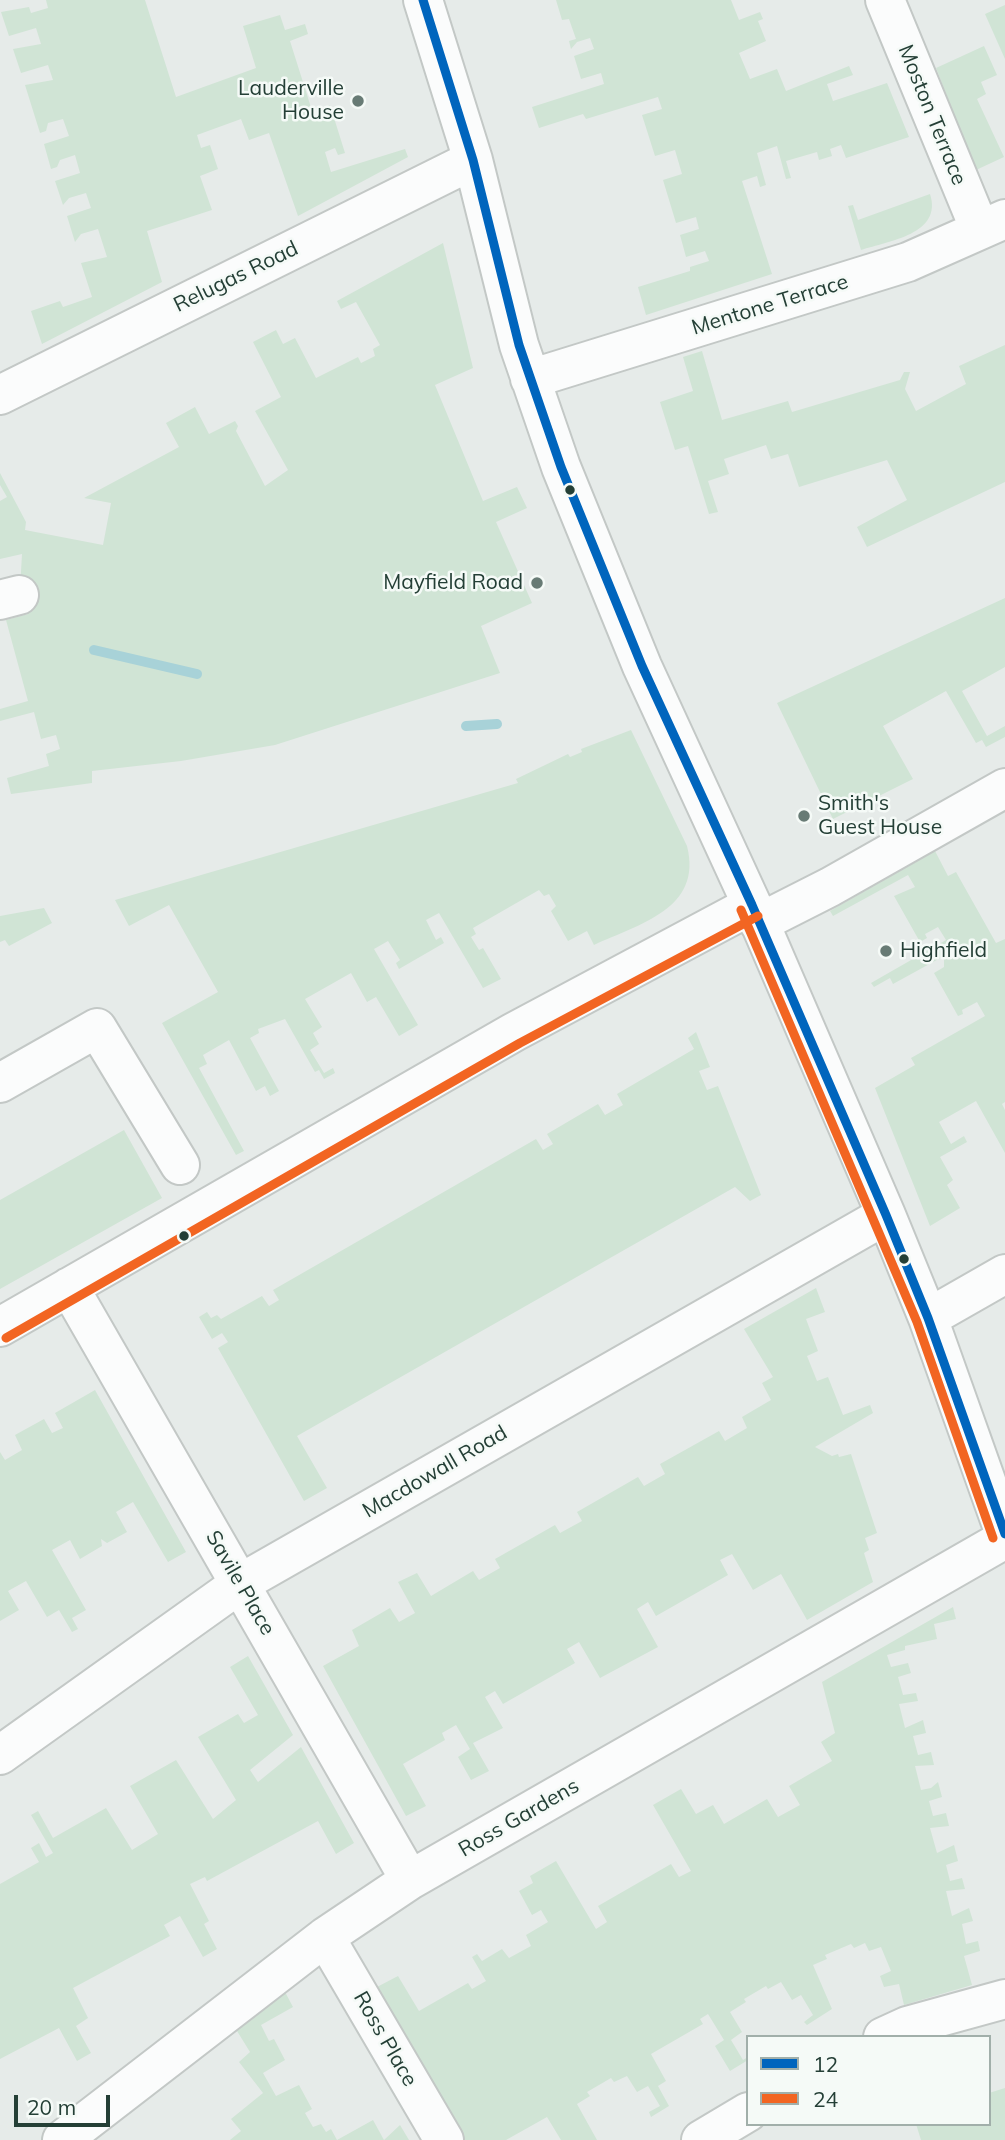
<!DOCTYPE html>
<style>
body{margin:0}
#map{position:relative;width:1005px;height:2140px;overflow:hidden;background:#e6ebe9;font-family:Mulish,sans-serif}
canvas{display:block}
.legend{position:absolute;left:746px;top:2035px;width:245px;height:91px;box-sizing:border-box;background:#f5faf7;border:2px solid #a1afaa;margin:0;padding:9px 12px;list-style:none;font-size:21px;color:#243f36}
.legend li{display:flex;align-items:center;gap:14px;height:35px}
.legend b{width:35px;border:2px solid #a1afaa}
.scale{position:absolute;left:14px;top:2095px;width:96px;height:32px;box-sizing:border-box;border:4px solid #243f36;border-top:0;padding-left:9px;font-size:21px;line-height:24px;white-space:nowrap;color:#243f36;-webkit-text-stroke:5px #f5faf7;paint-order:stroke}
</style>
<div id="map">
<canvas width="1005" height="2140"></canvas>
<ul class="legend">
<li><b style="height:9px;background:#0065bd"></b>12</li>
<li><b style="height:9px;background:#f26522"></b>24</li>
</ul>
<div class="scale">20 m</div>
</div>
<script>
const ctx = document.querySelector('canvas').getContext('2d');
ctx.lineJoin = 'round';
function paint(path, color) {
  ctx.fillStyle = color;
  ctx.fill(path, 'evenodd');
}
function trace(path, color, width, dash) {
  ctx.strokeStyle = color;
  ctx.lineWidth = width;
  ctx.lineCap = dash ? 'butt' : 'round';
  ctx.setLineDash(dash || []);
  ctx.stroke(path);
}
function drawText(font, color, halo, rows, align = 'center') {
  ctx.font = font + ' Mulish,sans-serif';
  ctx.lineWidth = 5;
  ctx.setLineDash([]);
  ctx.textBaseline = 'middle';
  ctx.strokeStyle = halo;
  ctx.fillStyle = color;
  for (const [text, x, y, turn = 0] of rows) {
    ctx.save();
    ctx.translate(x, y);
    ctx.rotate((+turn || 0) * Math.PI / 180);
    ctx.textAlign = isNaN(turn) ? turn : align;
    if (halo) ctx.strokeText(text, 0, 0);
    ctx.fillText(text, 0, 0);
    ctx.restore();
  }
}
const green = new Path2D(`
 M 46,0 L 145,0 L 176,97 L 256,68 L 243,26 L 280,15 L 285,30 L 305,24 L 308,34 L 290,41 L 314,117 L 323,114 L 322,108 L 330,105 L 345,153 L 338,155 L 335,148 L 325,152 L 331,172 L 405,149 L 408,157 L 298,216 L 269,133 L 249,140 L 241,119 L 197,135 L 201,148 L 210,145 L 218,169 L 200,176 L 212,210 L 147,231 L 162,282 L 42,344 L 31,311 L 60,301 L 63,307 L 92,297 L 81,263 L 107,257 L 98,229 L 81,234 L 75,242 L 67,216 L 91,208 L 86,193 L 69,198 L 63,205 L 55,181 L 80,173 L 75,155 L 60,160 L 57,167 L 51,169 L 44,144 L 69,136 L 63,119 L 48,123 L 46,131 L 40,133 L 25,85 L 53,80 L 48,65 L 21,73 L 13,49 L 41,44 L 36,28 L 9,36 L 1,12 L 29,7 L 31,13 L 48,8 Z
 M 556,0 L 731,0 L 739,20 L 760,12 L 763,19 L 758,21 L 766,41 L 739,53 L 750,79 L 777,69 L 786,91 L 849,66 L 853,75 L 827,84 L 833,101 L 887,83 L 909,137 L 846,158 L 841,145 L 830,149 L 832,156 L 819,160 L 817,152 L 786,161 L 791,178 L 786,179 L 777,146 L 757,153 L 766,185 L 760,187 L 757,176 L 742,181 L 772,274 L 646,315 L 638,287 L 690,271 L 690,267 L 709,261 L 705,251 L 686,257 L 680,235 L 699,229 L 696,217 L 676,223 L 663,180 L 682,174 L 675,150 L 655,156 L 642,115 L 662,109 L 658,97 L 586,119 L 583,114 L 539,128 L 532,107 L 604,84 L 601,73 L 581,79 L 574,56 L 594,49 L 590,38 L 577,42 L 571,49 L 569,41 L 576,39 L 569,19 L 562,20 Z
 M 1005,5 L 1005,59 L 985,14 Z
 M 984,46 L 997,75 L 981,82 L 986,94 L 977,99 L 1004,157 L 976,170 L 936,68 Z
 M 930,194 C 943,234 889,241 861,250 L 848,206 L 853,205 L 858,220 Z
 M 443,243 L 473,368 L 435,385 L 483,501 L 517,487 L 527,508 L 496,522 L 532,603 L 481,626 L 500,673 L 275,745 L 181,761 L 92,771 L 92,783 L 11,794 L 7,778 L 49,766 L 46,754 L 60,749 L 56,735 L 41,739 L 34,712 L 0,721 L 0,709 L 28,701 L 6,620 L 28,614 L 20,589 L 22,554 L 0,559 L 0,501 L 7,497 L 0,485 L 0,473 L 26,522 L 25,530 L 103,545 L 111,503 L 84,498 L 179,447 L 166,423 L 195,407 L 209,434 L 235,421 L 238,426 L 236,431 L 265,486 L 288,470 L 255,411 L 281,397 L 253,342 L 276,330 L 283,344 L 295,338 L 316,378 L 358,357 L 361,363 L 375,356 L 373,349 L 380,345 L 356,302 L 341,309 L 337,301 Z
 M 1005,345 L 1005,482 L 867,547 L 857,527 L 907,500 L 887,460 L 799,487 L 788,454 L 771,459 L 766,445 L 724,459 L 729,474 L 708,481 L 718,512 L 709,514 L 688,446 L 675,450 L 660,402 L 693,391 L 683,357 L 702,351 L 722,420 L 788,401 L 792,412 L 900,380 L 904,372 L 910,372 L 905,389 L 916,411 L 966,384 L 959,366 Z
 M 1005,598 L 1005,667 L 962,691 L 987,736 L 1005,726 L 1005,737 L 986,747 L 982,740 L 976,743 L 946,691 L 883,726 L 913,779 L 833,819 L 777,703 Z
 M 631,730 L 687,846 C 703,909 639,924 594,945 L 587,931 L 568,941 L 551,911 L 556,906 L 549,894 L 544,896 L 539,890 L 473,928 L 476,934 L 471,937 L 479,950 L 483,948 L 501,979 L 483,988 L 439,913 L 426,920 L 436,940 L 441,937 L 444,943 L 399,969 L 396,963 L 400,960 L 388,941 L 374,949 L 418,1025 L 399,1036 L 376,997 L 367,1002 L 351,973 L 305,999 L 322,1027 L 313,1033 L 319,1044 L 310,1050 L 324,1073 L 333,1068 L 335,1073 L 324,1079 L 319,1070 L 315,1072 L 285,1019 L 258,1029 L 259,1033 L 250,1038 L 279,1091 L 270,1096 L 265,1086 L 256,1091 L 229,1040 L 203,1055 L 207,1064 L 199,1068 L 244,1151 L 236,1155 L 162,1023 L 218,992 L 169,905 L 129,926 L 115,900 L 518,783 L 516,779 L 568,754 L 570,757 L 582,752 L 581,749 Z
 M 935,851 L 948,876 L 956,872 L 996,943 L 1005,939 L 1005,1102 L 1002,1104 L 1005,1110 L 1005,1153 L 976,1101 L 939,1122 L 951,1144 L 964,1136 L 967,1142 L 940,1157 L 953,1180 L 947,1185 L 960,1208 L 930,1226 L 875,1088 L 915,1065 L 911,1058 L 985,1016 L 977,1002 L 962,1010 L 963,1014 L 958,1016 L 934,973 L 944,967 L 944,956 L 893,984 L 890,978 L 874,987 L 871,983 L 946,940 L 938,927 L 925,934 L 927,938 L 920,942 L 894,896 L 915,887 L 908,875 L 833,916 L 830,911 Z
 M 44,908 L 52,923 L 9,946 L 5,940 L 0,942 L 0,916 Z
 M 696,1032 L 710,1067 L 699,1071 L 707,1090 L 718,1086 L 761,1195 L 750,1201 L 735,1187 L 297,1436 L 327,1488 L 304,1501 L 218,1348 L 228,1342 L 222,1333 L 212,1339 L 199,1317 L 207,1312 L 211,1318 L 217,1315 L 221,1319 L 262,1296 L 269,1306 L 279,1300 L 273,1290 L 536,1139 L 543,1150 L 553,1144 L 547,1134 L 598,1104 L 605,1115 L 623,1105 L 617,1094 L 694,1049 L 688,1038 Z
 M 124,1130 L 162,1198 L 0,1289 L 0,1200 Z
 M 816,1288 L 825,1312 L 806,1319 L 818,1351 L 807,1356 L 817,1381 L 828,1377 L 843,1415 L 870,1405 L 873,1413 L 815,1447 L 832,1456 L 838,1454 L 839,1457 L 851,1454 L 877,1533 L 865,1538 L 869,1550 L 864,1553 L 873,1582 L 807,1620 L 781,1574 L 753,1590 L 732,1554 L 720,1560 L 728,1575 L 656,1616 L 648,1602 L 637,1609 L 658,1647 L 600,1678 L 579,1642 L 567,1649 L 575,1663 L 503,1704 L 495,1691 L 485,1697 L 503,1728 L 473,1743 L 489,1771 L 471,1780 L 458,1757 L 470,1749 L 456,1725 L 442,1733 L 445,1740 L 403,1764 L 426,1806 L 406,1816 L 323,1666 L 359,1646 L 352,1630 L 390,1608 L 399,1622 L 415,1613 L 398,1582 L 417,1573 L 431,1596 L 473,1571 L 479,1580 L 500,1568 L 495,1559 L 555,1525 L 560,1533 L 582,1521 L 577,1512 L 638,1477 L 644,1486 L 665,1474 L 660,1464 L 719,1431 L 725,1441 L 747,1428 L 742,1417 L 771,1400 L 762,1383 L 773,1377 L 744,1329 Z
 M 95,1390 L 186,1552 L 168,1562 L 133,1502 L 116,1512 L 127,1532 L 107,1543 L 101,1539 L 102,1546 L 80,1559 L 70,1540 L 52,1550 L 86,1610 L 72,1618 L 78,1629 L 72,1632 L 59,1610 L 47,1617 L 26,1581 L 8,1591 L 19,1610 L 0,1621 L 0,1452 L 5,1460 L 22,1450 L 15,1435 L 44,1419 L 52,1433 L 63,1428 L 55,1413 Z
 M 953,1607 L 956,1619 L 934,1624 L 937,1639 L 905,1646 L 905,1650 L 887,1655 L 891,1667 L 908,1663 L 911,1673 L 898,1677 L 903,1695 L 916,1693 L 918,1701 L 899,1704 L 905,1728 L 923,1720 L 926,1733 L 913,1736 L 918,1755 L 931,1752 L 934,1765 L 915,1766 L 921,1790 L 931,1788 L 938,1782 L 942,1797 L 929,1801 L 933,1816 L 946,1813 L 949,1826 L 930,1828 L 937,1853 L 954,1845 L 958,1861 L 946,1865 L 950,1881 L 962,1878 L 965,1889 L 946,1891 L 952,1916 L 969,1908 L 973,1921 L 962,1924 L 966,1944 L 978,1941 L 980,1951 L 964,1956 L 972,1985 L 904,2005 L 899,1984 L 884,1987 L 880,1976 L 891,1971 L 881,1947 L 869,1951 L 865,1943 L 854,1948 L 851,1944 L 825,1955 L 827,1959 L 813,1965 L 832,2009 L 807,2025 L 804,2022 L 813,2015 L 801,1995 L 792,2000 L 781,1982 L 768,1989 L 766,1986 L 744,1999 L 746,2002 L 730,2012 L 742,2032 L 731,2040 L 743,2060 L 748,2057 L 748,2060 L 730,2071 L 715,2046 L 724,2040 L 708,2014 L 700,2019 L 703,2024 L 651,2054 L 666,2081 L 658,2086 L 669,2106 L 651,2117 L 649,2112 L 660,2106 L 648,2086 L 637,2092 L 627,2076 L 614,2082 L 611,2078 L 587,2092 L 590,2096 L 577,2104 L 597,2140 L 561,2140 L 547,2117 L 506,2140 L 465,2140 L 377,1987 L 398,1976 L 419,2011 L 468,1983 L 472,1989 L 486,1981 L 472,1957 L 477,1954 L 482,1961 L 502,1949 L 509,1958 L 531,1946 L 526,1935 L 548,1922 L 541,1910 L 532,1915 L 519,1891 L 533,1883 L 530,1876 L 556,1861 L 596,1929 L 607,1922 L 598,1906 L 671,1864 L 679,1877 L 691,1871 L 653,1805 L 681,1789 L 696,1814 L 713,1805 L 724,1824 L 767,1799 L 778,1817 L 800,1805 L 789,1786 L 832,1761 L 821,1742 L 835,1733 L 822,1682 Z
 M 248,1656 L 293,1735 L 250,1770 L 258,1782 L 301,1747 L 354,1843 L 336,1854 L 318,1821 L 207,1881 L 205,1877 L 190,1884 L 209,1921 L 204,1924 L 217,1949 L 203,1957 L 180,1916 L 164,1925 L 170,1936 L 73,1988 L 88,2018 L 76,2026 L 91,2053 L 77,2061 L 59,2028 L 0,2059 L 0,1884 L 39,1862 L 31,1848 L 39,1843 L 46,1857 L 53,1853 L 31,1815 L 38,1811 L 53,1838 L 106,1808 L 132,1850 L 158,1834 L 130,1786 L 176,1760 L 213,1819 L 236,1800 L 198,1737 L 238,1714 L 244,1723 L 258,1715 L 230,1667 Z
 M 285,1992 L 293,2007 L 261,2025 L 269,2041 L 274,2039 L 285,2060 L 263,2073 L 276,2096 L 299,2085 L 312,2109 L 305,2113 L 313,2127 L 321,2124 L 326,2132 L 331,2129 L 337,2140 L 373,2120 L 384,2140 L 400,2125 L 409,2140 L 230,2140 L 241,2131 L 231,2119 L 263,2093 L 239,2062 L 250,2052 L 237,2031 Z
 M 1005,2088 L 1005,2140 L 921,2140 L 916,2124 L 989,2124 L 989,2093 Z`);
const stream = new Path2D(`
 M 94,650 L 197,674
 M 466,726 L 497,724`);
const minor = new Path2D(`
 M 423,0 L 473,160 L 519,345 L 561,467 L 642,666 L 752,905 L 886,1215 L 928,1318 L 1005,1534
 M 885,0 L 980,230
 M 530,379 L 908,262 L 1005,219
 M 0,395 L 473,160
 M 0,600 L 19,595
 M 759,923 L 830,887 L 1005,788
 M 0,1083 L 97,1028 L 180,1165
 M 69,1287 L 410,1880
 M 928,1318 L 1005,1274
 M 0,1327 L 514,1032 L 752,905
 M 0,1755 L 241,1583 L 886,1215
 M 325,1937 L 444,2140
 M 883,2037 L 907,2026 L 1005,1999
 M 62,2140 L 325,1937 L 410,1880 L 1005,1539
 M 701,2140 L 748,2112`);
const bus1 = new Path2D(`
 M 423,0 L 473,160 L 519,345 L 561,467 L 642,666 L 752,905 L 886,1215 L 928,1318 L 1005,1534`);
const bus2 = new Path2D(`
 M 741,910 L 917,1322 L 993,1538
 M 6,1338 L 520,1043 L 758,916`);
const markers = [
 [358,101,7,"#687b75"],
 [570,490,6,"#243f36"],
 [537,583,7,"#687b75"],
 [804,816,7,"#687b75"],
 [886,951,7,"#687b75"],
 [184,1236,6,"#243f36"],
 [904,1259,6,"#243f36"]
];
const poiNames = [
 ["Lauderville",344,89],
 ["House",344,113],
 ["Mayfield Road",523,583],
 ["Smith's",818,804,"left"],
 ["Guest House",818,828,"left"],
 ["Highfield",900,951,"left"]
];
const streetNames = [
 ["Moston Terrace",932,115,68],
 ["Relugas Road",236,277,-26],
 ["Mentone Terrace",770,305,-17],
 ["Macdowall Road",435,1472,-30],
 ["Savile Place",240,1583,60],
 ["Ross Gardens",519,1818,-30],
 ["Ross Place",385,2039,60]
];
paint(green, '#d0e4d5');
trace(stream, '#a8d2d8', 10);
trace(minor, '#c3c8c6', 42);
trace(minor, '#fbfcfc', 38);
trace(bus1, '#0065bd', 9);
trace(bus2, '#f26522', 9);
for (const [x, y, r, color] of markers) {
  const dot = new Path2D();
  dot.arc(x, y, r, 0, 2 * Math.PI);
  ctx.fillStyle = color;
  ctx.fill(dot);
  trace(dot, '#f5faf7', 2.5);
}
drawText('21px', '#243f36', '#f5faf7', poiNames, 'right');
drawText('21px', '#243f36', '#f5faf7', streetNames);
</script>
